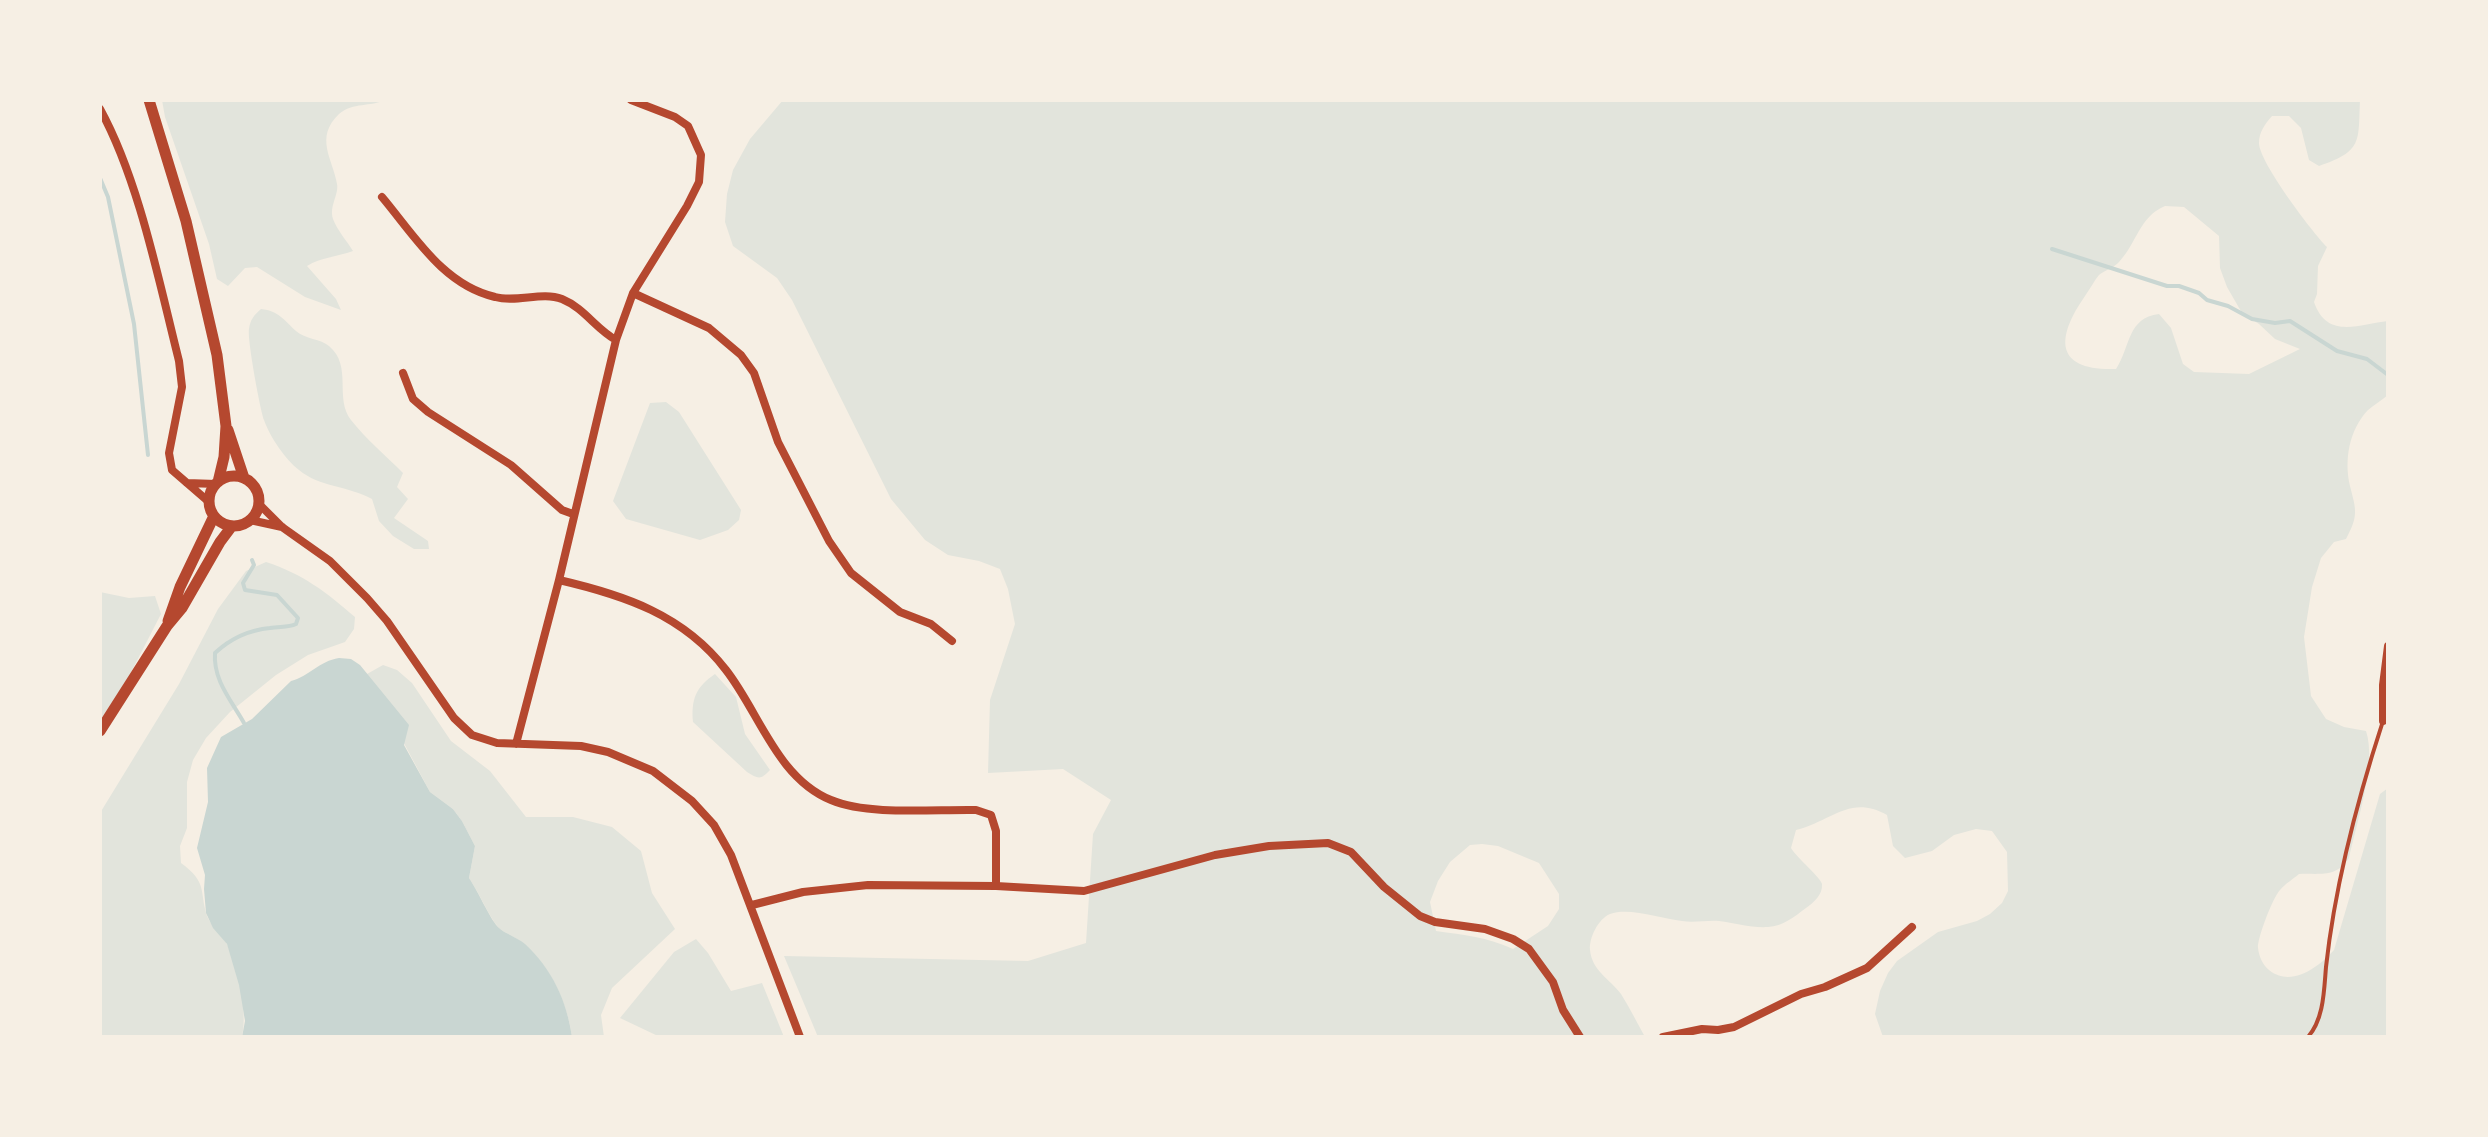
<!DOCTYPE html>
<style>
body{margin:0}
#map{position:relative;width:2488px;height:1137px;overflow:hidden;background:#f6efe4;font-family:"Fira Sans Condensed",sans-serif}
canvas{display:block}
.frame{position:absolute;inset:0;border:102px solid #f6efe4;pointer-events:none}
</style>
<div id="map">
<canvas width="2488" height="1137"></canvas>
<div class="frame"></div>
</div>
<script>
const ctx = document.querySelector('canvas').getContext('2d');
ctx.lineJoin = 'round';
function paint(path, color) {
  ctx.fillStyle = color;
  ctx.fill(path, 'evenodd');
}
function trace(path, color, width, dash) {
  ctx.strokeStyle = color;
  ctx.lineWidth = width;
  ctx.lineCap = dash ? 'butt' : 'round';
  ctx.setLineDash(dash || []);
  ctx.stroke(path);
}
const green = new Path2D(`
 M 162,100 L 385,100 C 371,107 353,102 339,114 C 314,138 333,159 337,184 C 339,195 329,206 333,219 C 337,230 347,241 353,251 C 337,257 321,257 307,266 L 336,299 L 341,310 L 305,297 L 257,267 L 245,268 L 228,286 L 217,279 L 209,244 L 165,117 Z
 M 783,100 L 2360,100 C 2358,142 2363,151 2319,166 L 2309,160 L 2301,128 L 2289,116 L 2272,116 C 2265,124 2259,132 2259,143 C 2259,162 2312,232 2327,247 L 2318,266 L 2317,294 L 2314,302 C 2327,340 2359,324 2388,321 L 2388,395 C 2382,400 2374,405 2368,410 C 2349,430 2344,460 2350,486 C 2356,510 2359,515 2346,539 L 2334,542 L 2321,558 L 2312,587 L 2304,637 L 2311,696 L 2326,719 L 2344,727 L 2366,731 C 2377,763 2356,825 2349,858 C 2336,878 2321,873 2299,874 C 2293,879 2285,884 2280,890 C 2273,897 2257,939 2258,948 C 2259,957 2263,965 2269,970 C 2291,988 2319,967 2334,950 L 2380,794 L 2388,788 L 2388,1037 L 1883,1037 L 1875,1014 L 1880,991 L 1888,973 L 1897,961 L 1938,932 L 1977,921 L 1990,914 L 2002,903 L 2008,891 L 2007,852 L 1992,831 L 1976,829 L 1954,835 L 1932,851 L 1905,858 L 1893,846 L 1887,815 C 1850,794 1832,821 1796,830 L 1791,848 C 1797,858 1821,878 1822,884 C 1823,895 1813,903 1806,908 C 1794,917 1783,926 1768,927 C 1751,928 1735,923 1719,921 C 1707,920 1694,923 1682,921 C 1661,919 1630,907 1610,914 C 1598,919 1589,938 1590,950 C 1592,971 1610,979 1621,994 C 1630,1008 1637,1023 1645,1037 L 818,1037 L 784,956 L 1028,961 L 1086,943 L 1093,834 L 1111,800 L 1063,769 L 988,773 L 990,700 L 1015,624 L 1008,589 L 1000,569 L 979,561 L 948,555 L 925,540 L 891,499 L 792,300 L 777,278 L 733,246 L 725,222 L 727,194 L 733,170 L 750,139 ZM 2165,206 L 2184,207 L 2219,236 L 2220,268 L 2227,287 L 2242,313 L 2259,324 L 2275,339 L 2300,349 L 2249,374 L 2194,372 L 2183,364 L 2171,328 L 2159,314 C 2127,318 2131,346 2116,369 C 2055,371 2055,339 2085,296 C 2090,289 2094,281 2099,275 C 2105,270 2114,268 2119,262 C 2137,243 2139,217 2165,206 ZM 1482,844 L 1498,846 L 1539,863 L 1559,894 L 1559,909 L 1548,926 L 1513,949 C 1487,937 1464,935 1436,931 L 1430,902 L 1438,881 L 1450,862 L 1470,845 Z
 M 261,309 C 279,311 284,320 296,331 C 305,339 321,339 329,346 C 353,366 334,398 351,420 C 366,439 386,456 403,473 L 397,487 L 408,499 L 394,518 L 428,541 L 429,549 L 414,549 L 393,536 L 379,521 L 372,499 C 349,486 319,487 299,470 C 285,459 270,437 264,420 C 260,408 247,339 249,329 C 250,320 254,315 261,309 Z
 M 666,402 L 679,412 L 741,510 L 739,520 L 728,530 L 700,540 L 626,519 L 613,501 L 650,403 Z
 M 266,562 C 303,574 326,592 355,617 L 354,629 L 345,642 L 308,655 L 276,675 L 230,712 L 206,738 L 193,760 L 187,782 L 187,828 L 180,846 L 181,863 C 208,883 199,890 207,916 C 212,928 223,934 228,946 C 238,973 248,1010 242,1037 L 100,1037 L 100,813 L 179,684 L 218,609 L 246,571 Z
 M 100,592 L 129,598 L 155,596 L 161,614 L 128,678 L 100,721 Z
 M 383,665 L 397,670 L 412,683 L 451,741 L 490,771 L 526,817 L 573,817 L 612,827 L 641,851 L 652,893 L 675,929 L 612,988 L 601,1015 L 604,1037 L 572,1037 C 567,1001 551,969 524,944 C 517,937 505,934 498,927 C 488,915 479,892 469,878 L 475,846 L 462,821 L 453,809 L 430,792 L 367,674 Z
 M 715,674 L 736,697 L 745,734 L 770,770 C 761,780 758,779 747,772 L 693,722 C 691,699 696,687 715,674 Z
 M 696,939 L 708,953 L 731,991 L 762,983 L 784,1037 L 660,1037 L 620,1018 L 674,952 Z`);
const water = new Path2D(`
 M 339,658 L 351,659 L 360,665 L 409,725 L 404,745 L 430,792 L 453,809 L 462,821 L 475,846 L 469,878 C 478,891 489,917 498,927 C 505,934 517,937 525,944 C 552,969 567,1001 572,1037 L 242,1037 L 245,1021 L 239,985 L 227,944 L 213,928 L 206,913 L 204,889 L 205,875 L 197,848 L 208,802 L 207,768 L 221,737 L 252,719 L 291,681 C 310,676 319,661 339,658 Z`);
const stream = new Path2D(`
 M 100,178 L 108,197 L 134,324 L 148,455
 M 2052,249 L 2167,286 L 2179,286 L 2199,293 L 2207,300 L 2228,306 L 2252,319 L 2275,323 L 2290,321 L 2337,351 L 2367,359 L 2388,375
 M 244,723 C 231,700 213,680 215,653 C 230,639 249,630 270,628 C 279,626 288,628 296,624 L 298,618 L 277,595 L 245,590 L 243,583 L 254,565 L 252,560`);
const service = new Path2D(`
 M 2308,1037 C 2324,1019 2324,990 2326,967 C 2335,884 2357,801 2383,721`);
const minor = new Path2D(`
 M 100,109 C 139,180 159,282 179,361 L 182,387 L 169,453 L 172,470 L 209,502
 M 382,197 C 414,235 443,285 495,297 C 517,303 542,291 562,299 C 584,308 596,329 616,340
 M 633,293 L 709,328 L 741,355 L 754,373 L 778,442 L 829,541 L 851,573 L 900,612 L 931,624 L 952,641
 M 403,373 L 413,399 L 428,412 L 511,465 L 562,510 L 573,514
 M 187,483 L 216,484
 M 259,504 L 282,527 L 330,561 L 367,598 L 387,621 L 454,718 L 472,735 L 497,743 L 581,746 L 608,752 L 653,771 L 692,801 L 714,825 L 731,855 L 800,1037
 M 250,520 L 282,527
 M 559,580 C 624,595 684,615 726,670 C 759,712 777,778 831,800 C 869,816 935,809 976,810 L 991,815 L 996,831 L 996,886
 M 2383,721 L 2383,685 L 2388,646
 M 516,744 L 559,580 L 616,340 L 633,293 L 687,206 L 699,182 L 701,155 L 688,126 L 675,117 L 631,100
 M 752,905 L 803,892 L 868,885 L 996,886 L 1084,891 L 1215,855 L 1269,846 L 1328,843 L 1351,852 L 1384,887 L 1420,916 L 1435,922 L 1485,929 L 1513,939 L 1529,949 L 1553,982 L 1563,1010 L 1580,1037
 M 1663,1037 L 1702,1029 L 1718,1030 L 1734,1027 L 1801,994 L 1825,987 L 1867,968 L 1912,927`);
const tertiary = new Path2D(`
 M 149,100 L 186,221 L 217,355 L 226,426 L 224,457 L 218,482
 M 228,430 L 244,478
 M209 501a25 25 0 1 1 50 0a25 25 0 1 1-50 0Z
 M 168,621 L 180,587 L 214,516
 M 100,731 L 167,626 L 182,608 L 220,542 L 232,526`);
paint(green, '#e2e4dc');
paint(water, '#c9d6d2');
trace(stream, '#c9d6d2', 4);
trace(service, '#b5482f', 4);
trace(minor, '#b5482f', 8);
trace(tertiary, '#b5482f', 11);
</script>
